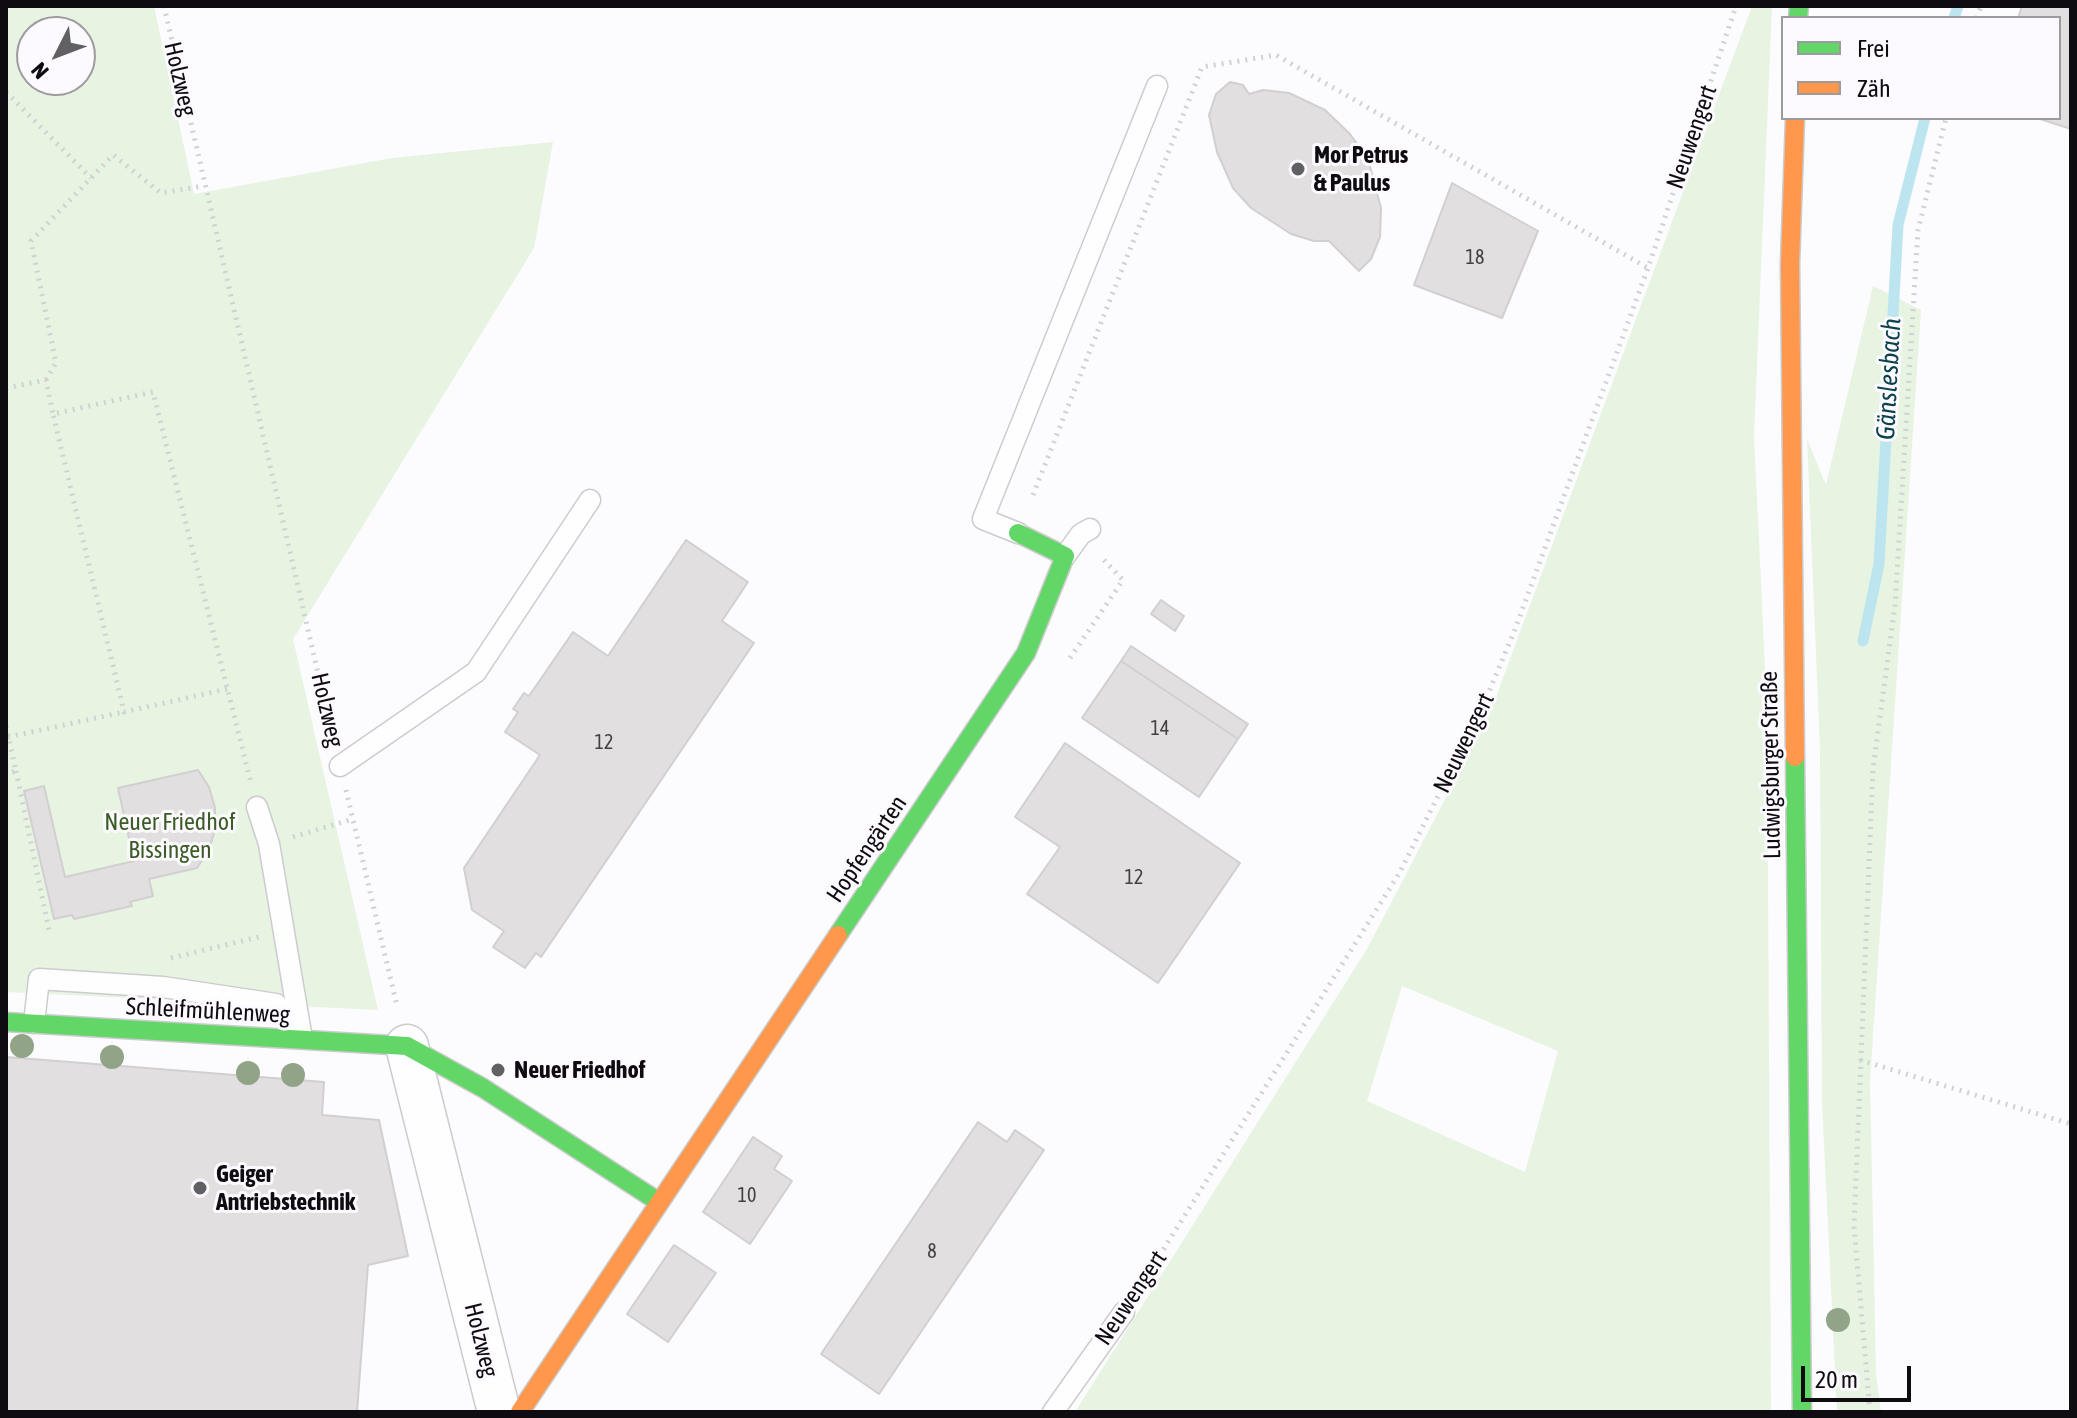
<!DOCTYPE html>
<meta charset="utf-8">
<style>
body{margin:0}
#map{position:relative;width:2077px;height:1418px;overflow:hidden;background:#fcfbfe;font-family:"Asap Condensed",sans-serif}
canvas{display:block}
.frame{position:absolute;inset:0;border:8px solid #0e0c10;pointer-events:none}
.legend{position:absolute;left:1781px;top:16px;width:280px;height:104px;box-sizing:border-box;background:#fcfaff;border:2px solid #9d9b9f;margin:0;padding:10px 14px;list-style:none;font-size:24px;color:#0e0c10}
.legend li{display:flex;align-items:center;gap:16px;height:40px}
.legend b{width:40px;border:2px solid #9d9b9f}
.north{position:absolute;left:16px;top:16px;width:80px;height:80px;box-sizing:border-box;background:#fcfaff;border:2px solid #9d9b9f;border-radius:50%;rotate:228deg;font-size:22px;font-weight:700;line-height:32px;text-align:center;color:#0e0c10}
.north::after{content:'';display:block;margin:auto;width:28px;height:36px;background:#616063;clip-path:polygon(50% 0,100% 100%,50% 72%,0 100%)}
.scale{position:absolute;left:1801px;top:1366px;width:110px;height:36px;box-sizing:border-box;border:4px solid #0e0c10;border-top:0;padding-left:10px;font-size:24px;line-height:28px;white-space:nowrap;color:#0e0c10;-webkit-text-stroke:6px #fcfaff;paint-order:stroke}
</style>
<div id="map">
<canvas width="2077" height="1418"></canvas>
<div class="frame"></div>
<ul class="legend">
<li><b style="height:10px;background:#63d668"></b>Frei</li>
<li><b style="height:10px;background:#ff974d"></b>Zäh</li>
</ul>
<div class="north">N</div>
<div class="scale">20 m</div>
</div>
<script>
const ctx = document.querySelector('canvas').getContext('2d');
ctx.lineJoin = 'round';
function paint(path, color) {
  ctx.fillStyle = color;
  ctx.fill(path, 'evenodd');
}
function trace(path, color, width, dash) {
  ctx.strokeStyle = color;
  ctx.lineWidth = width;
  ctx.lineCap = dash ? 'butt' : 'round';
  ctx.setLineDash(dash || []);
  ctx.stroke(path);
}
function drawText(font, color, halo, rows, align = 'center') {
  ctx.font = font + ' "Asap Condensed",sans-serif';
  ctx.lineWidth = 6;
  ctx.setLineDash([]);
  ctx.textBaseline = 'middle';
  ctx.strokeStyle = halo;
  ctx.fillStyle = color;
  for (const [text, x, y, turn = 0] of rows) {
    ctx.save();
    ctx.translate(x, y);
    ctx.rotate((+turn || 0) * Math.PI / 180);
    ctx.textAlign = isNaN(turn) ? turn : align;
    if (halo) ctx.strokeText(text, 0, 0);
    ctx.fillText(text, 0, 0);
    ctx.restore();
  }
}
const green = new Path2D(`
 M 6,6 L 154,6 L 194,194 L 392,158 L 553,142 L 534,248 L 293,639 L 378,1010 L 6,992 ZM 32,32 L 80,32 L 80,80 L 32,80 Z
 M 1752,6 L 1772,6 L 1754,436 L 1767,710 L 1771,1412 L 1075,1412 L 1367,949 L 1490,713 ZM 1402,986 L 1558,1051 L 1525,1172 L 1367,1101 Z
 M 1873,286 L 1921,310 L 1870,1081 L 1876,1373 L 1881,1412 L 1837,1412 L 1822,1102 L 1820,749 L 1807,439 L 1826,485 Z`);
const stream = new Path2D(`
 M 1954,18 L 1958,6
 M 1863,641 L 1879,564 L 1898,225 L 1925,118`);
const building = new Path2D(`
 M 2022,6 L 2071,6 L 2071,129 L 2037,118 L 2059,118 L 2059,18 L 2018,18 Z
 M 1230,82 L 1243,85 L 1249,94 L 1263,90 L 1289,93 L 1325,110 L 1350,134 L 1368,159 L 1381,208 L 1380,237 L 1371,259 L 1359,271 L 1329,241 L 1314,241 L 1291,234 L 1251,208 L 1233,188 L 1217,152 L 1209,115 L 1216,94 Z
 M 1452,183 L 1538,231 L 1502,318 L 1414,285 Z
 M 686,540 L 748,582 L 722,621 L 754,643 L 541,957 L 536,953 L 525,968 L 493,947 L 504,931 L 472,910 L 464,868 L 540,755 L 505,732 L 518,712 L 513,709 L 524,693 L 529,696 L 573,632 L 608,656 Z
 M 1161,600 L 1184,616 L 1175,631 L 1151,614 Z
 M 1131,646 L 1248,724 L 1238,739 L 1121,661 Z
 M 1121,661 L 1238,739 L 1199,797 L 1082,718 Z
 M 1065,743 L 1240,863 L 1158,983 L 1027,894 L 1060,847 L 1015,817 Z
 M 198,770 L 209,787 L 215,808 L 215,830 L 209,850 L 197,868 L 149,879 L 153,896 L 130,902 L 132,906 L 74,919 L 72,915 L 54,919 L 24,791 L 44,786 L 65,877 L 134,861 L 118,788 Z
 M 6,1057 L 324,1082 L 322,1115 L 379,1120 L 408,1256 L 368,1265 L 357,1412 L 6,1412 Z
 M 978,1122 L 1007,1142 L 1015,1130 L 1044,1150 L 879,1394 L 821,1354 Z
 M 753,1137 L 782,1156 L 774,1169 L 792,1181 L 750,1244 L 703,1212 Z
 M 674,1245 L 716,1273 L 668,1342 L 627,1314 Z`);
const path = new Path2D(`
 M 164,6 L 333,738
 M 1977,18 L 1981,6
 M 6,92 L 91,178
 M 46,380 L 56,363 L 31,241 L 113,155 L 161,193 L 204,186
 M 6,388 L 46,380 L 53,414
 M 1033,495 L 1202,67 L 1276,55 L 1648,268
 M 1070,658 L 1123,580 L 1104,560
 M 227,689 L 124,712 L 53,414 L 153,392 L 251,783
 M 6,726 L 16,771 L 6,774
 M 8,737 L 124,712
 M 16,771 L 49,930
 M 346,790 L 397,1006
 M 293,837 L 353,819
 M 171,958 L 259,937
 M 1860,1060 L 2071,1124
 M 1138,1290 L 1400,872 L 1483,706 L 1514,632 L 1648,268 L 1736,6
 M 1870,1412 L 1854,1226 L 1873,769 L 1895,605 L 1918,230 L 1946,118`);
const lane = new Path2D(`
 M 1018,533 L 983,519 L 1157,86
 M 1065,556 L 1081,534 L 1090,529
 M 340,766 L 476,672 L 590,500
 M 257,807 L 269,844 L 301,1033
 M 34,1023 L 39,979 L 163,987 L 276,1004 L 300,1037
 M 1053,1412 L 1124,1312`);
const street = new Path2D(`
 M 407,1046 L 499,1412`);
const fast = new Path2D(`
 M 1798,18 L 1799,6
 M 1795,757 L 1802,1412
 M 838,935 L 1026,653 L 1065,556 L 1018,533
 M 6,1022 L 407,1046 L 483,1088 L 659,1202`);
const slow = new Path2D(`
 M 1795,118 L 1790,264 L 1795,757
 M 520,1412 L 838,935`);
const trees = [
 [22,1046],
 [112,1057],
 [248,1073],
 [293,1075],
 [1838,1320]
];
const markers = [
 [1298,169,8,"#616063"],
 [498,1070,8,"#616063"],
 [200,1188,8,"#616063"]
];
const numberNames = [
 ["18",1475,258],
 ["14",1160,729],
 ["12",604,743],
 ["12",1134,878],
 ["10",747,1196],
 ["8",932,1252]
];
const streetNames = [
 ["Holzweg",180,79,77],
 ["Neuwengert",1692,137,-71],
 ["Holzweg",327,710,77],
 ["Neuwengert",1464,743,-64],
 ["Ludwigsburger Straße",1771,765,-91],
 ["Hopfengärten",867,849,-56],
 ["Schleifmühlenweg",208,1011,3],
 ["Neuwengert",1131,1298,-56],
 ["Holzweg",481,1340,76]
];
const poiNames = [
 ["Mor Petrus",1314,155],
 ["& Paulus",1314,183],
 ["Neuer Friedhof",514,1070],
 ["Geiger",216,1174],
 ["Antriebstechnik",216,1202]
];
const parkNames = [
 ["Neuer Friedhof",170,822],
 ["Bissingen",170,850]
];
const waterNames = [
 ["Gänslesbach",1889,379,-87]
];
paint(green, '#e7f4e1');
trace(stream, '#bce5ef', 11);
paint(building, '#e2dfe1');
trace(building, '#d2cfd1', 2);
trace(lane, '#cccbce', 23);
trace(street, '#cccbce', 45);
trace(fast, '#cccbce', 21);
trace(slow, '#cccbce', 21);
trace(path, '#d2d1d2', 5, [2, 6]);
trace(lane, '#fffeff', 20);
trace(street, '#fffeff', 42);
trace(fast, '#63d668', 18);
trace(slow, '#ff974d', 18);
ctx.fillStyle = '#92a487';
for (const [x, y] of trees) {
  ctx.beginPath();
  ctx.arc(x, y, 12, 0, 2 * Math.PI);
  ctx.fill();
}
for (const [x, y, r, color] of markers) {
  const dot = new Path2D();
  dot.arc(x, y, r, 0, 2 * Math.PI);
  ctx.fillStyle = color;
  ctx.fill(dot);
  trace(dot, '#fcfaff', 3);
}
drawText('20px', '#434144', null, numberNames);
drawText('24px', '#0e0c10', '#fcfaff', streetNames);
drawText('bold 24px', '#0e0c10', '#fcfaff', poiNames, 'left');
drawText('24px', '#3b5d25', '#fcfaff', parkNames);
drawText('italic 26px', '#0c424c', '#fcfaff', waterNames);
</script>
